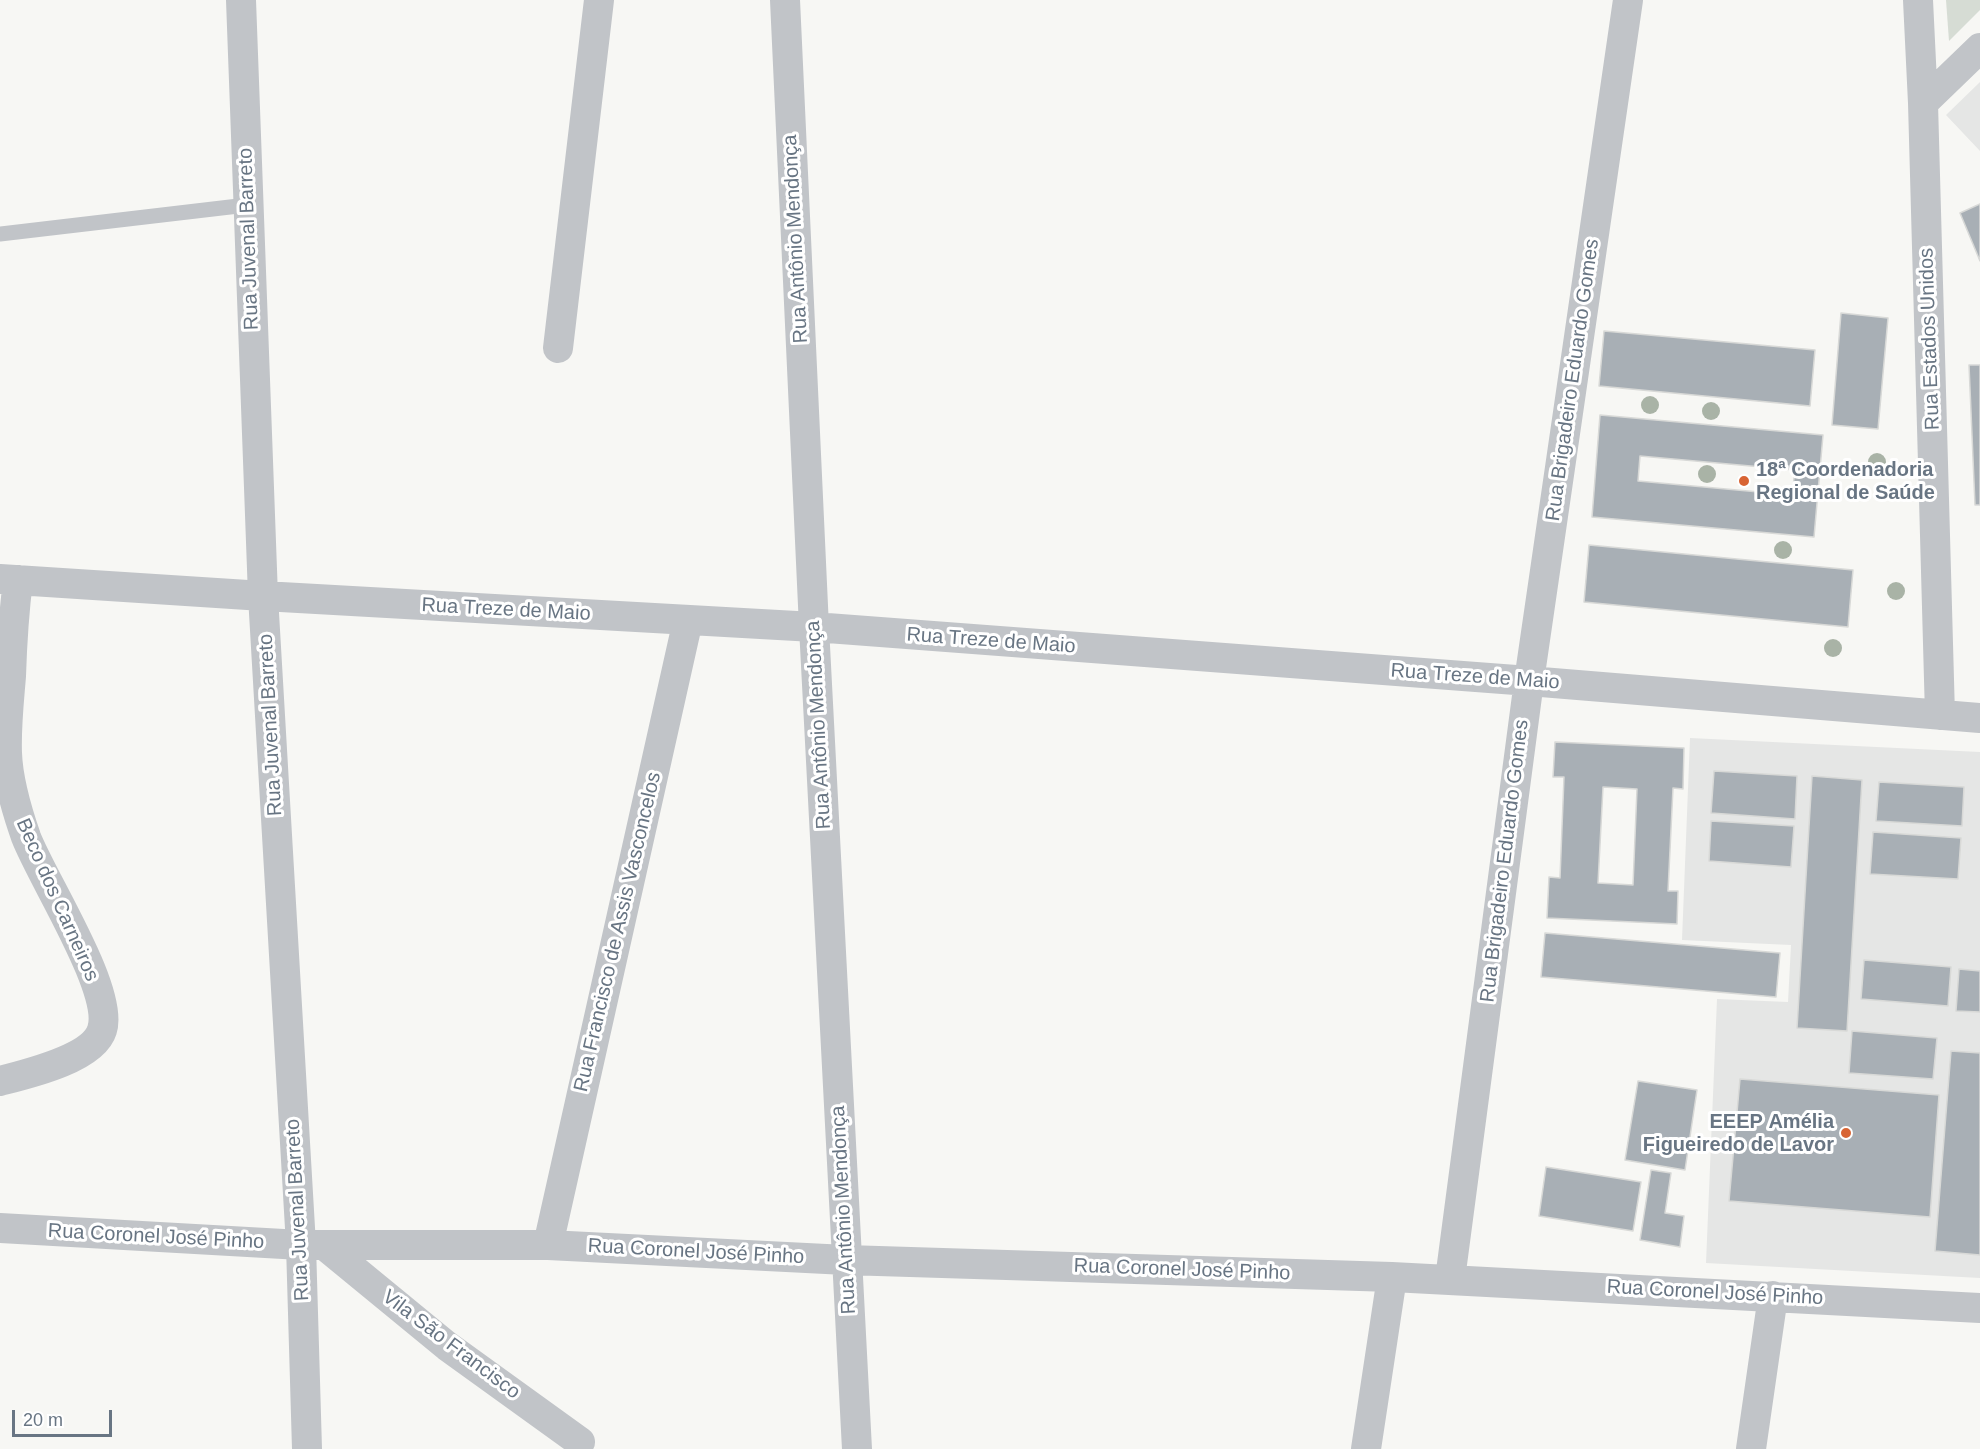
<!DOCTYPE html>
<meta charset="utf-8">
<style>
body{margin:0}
#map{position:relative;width:1980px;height:1449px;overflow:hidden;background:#f7f7f4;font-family:Arial,sans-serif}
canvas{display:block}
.scale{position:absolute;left:12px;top:1410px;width:100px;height:27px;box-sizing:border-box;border:3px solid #687583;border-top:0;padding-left:8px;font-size:18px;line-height:21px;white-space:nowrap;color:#687583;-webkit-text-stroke:4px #fff;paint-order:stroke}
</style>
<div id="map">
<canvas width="1980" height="1449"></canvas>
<div class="scale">20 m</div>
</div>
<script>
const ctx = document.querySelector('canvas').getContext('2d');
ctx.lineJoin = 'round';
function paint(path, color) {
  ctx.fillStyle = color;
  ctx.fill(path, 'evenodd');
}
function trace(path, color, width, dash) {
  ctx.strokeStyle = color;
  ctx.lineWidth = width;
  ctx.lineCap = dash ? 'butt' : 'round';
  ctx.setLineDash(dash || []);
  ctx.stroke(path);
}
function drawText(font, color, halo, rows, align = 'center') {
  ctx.font = font + ' Arial,sans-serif';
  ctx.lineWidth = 6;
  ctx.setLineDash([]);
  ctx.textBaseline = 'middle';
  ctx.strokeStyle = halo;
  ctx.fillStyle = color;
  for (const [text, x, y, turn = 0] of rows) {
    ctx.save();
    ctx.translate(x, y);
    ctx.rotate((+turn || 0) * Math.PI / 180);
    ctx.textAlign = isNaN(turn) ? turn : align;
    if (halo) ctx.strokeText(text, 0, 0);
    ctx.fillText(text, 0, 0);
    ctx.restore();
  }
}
const built = new Path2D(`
 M 1980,82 L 1980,151 L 1946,115 Z
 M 1690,738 L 1980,752 L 1980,1278 L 1706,1263 L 1717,999 L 1788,1002 L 1791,945 L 1682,940 Z`);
const green = new Path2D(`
 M 1946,0 L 1980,0 L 1980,10 L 1949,41 Z`);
const building = new Path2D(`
 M 1980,204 L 1980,261 L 1960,213 Z
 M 1841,313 L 1888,318 L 1878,429 L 1832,425 Z
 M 1604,331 L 1815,350 L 1810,406 L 1599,386 Z
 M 1969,365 L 1980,365 L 1980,505 L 1975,505 Z
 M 1600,415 L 1823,435 L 1814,537 L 1592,517 ZM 1640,456 L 1795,470 L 1792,495 L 1638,481 Z
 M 1589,545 L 1853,570 L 1848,627 L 1584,602 Z
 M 1555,742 L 1684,748 L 1683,789 L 1673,788 L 1668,891 L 1678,891 L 1677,924 L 1547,918 L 1549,877 L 1560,878 L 1564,777 L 1553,777 ZM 1603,787 L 1637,789 L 1633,885 L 1598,883 Z
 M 1714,771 L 1797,776 L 1795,819 L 1711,813 Z
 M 1812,776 L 1862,780 L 1847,1031 L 1797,1028 Z
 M 1879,782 L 1964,787 L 1962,826 L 1876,821 Z
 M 1711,821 L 1794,826 L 1791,867 L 1709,861 Z
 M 1873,832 L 1961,838 L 1958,879 L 1870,874 Z
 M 1545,933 L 1780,953 L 1776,997 L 1541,977 Z
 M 1864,960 L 1951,967 L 1948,1006 L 1861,999 Z
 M 1959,969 L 1980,971 L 1980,1012 L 1956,1011 Z
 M 1852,1031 L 1937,1038 L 1933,1079 L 1849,1073 Z
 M 1951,1051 L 1980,1053 L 1980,1255 L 1935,1251 Z
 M 1740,1079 L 1939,1095 L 1930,1217 L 1729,1201 Z
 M 1638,1081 L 1697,1090 L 1685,1170 L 1625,1160 Z
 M 1546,1167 L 1641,1182 L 1633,1231 L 1539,1216 Z
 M 1651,1170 L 1671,1173 L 1665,1213 L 1684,1216 L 1680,1247 L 1640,1240 Z`);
const lane = new Path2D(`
 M 0,234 L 247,205`);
const street = new Path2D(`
 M 241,0 L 263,596 L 301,1245 L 307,1449
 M 785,0 L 814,627 L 857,1449
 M 1918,0 L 1923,103 L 1940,715
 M 1923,103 L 1980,48
 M 558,348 L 599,0
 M 0,579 L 263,596 L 814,627 L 1529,681 L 1980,718
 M 0,1081 C 27,1074 93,1059 102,1030 C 115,991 42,879 26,837 C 17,811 8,782 7,753 C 6,727 9,701 11,676 C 12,644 14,612 18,580
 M 0,1228 L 301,1245 L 548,1245 L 846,1260 L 1392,1277 L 1980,1308
 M 324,1245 L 447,1346 L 580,1442
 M 548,1245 L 688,620
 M 1450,1279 L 1529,681 L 1628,0
 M 1366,1449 L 1392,1277
 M 1751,1449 L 1773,1296`);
const trees = [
 [1650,405],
 [1711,411],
 [1877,462],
 [1707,474],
 [1783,550],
 [1896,591],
 [1833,648]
];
const markers = [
 [1744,481,6,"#d86433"],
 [1846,1133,6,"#d86433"]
];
const streetNames = [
 ["Rua Juvenal Barreto",249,239,-92],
 ["Rua Antônio Mendonça",796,239,-93],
 ["Rua Estados Unidos",1930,339,-92],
 ["Rua Brigadeiro Eduardo Gomes",1573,380,-82],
 ["Rua Treze de Maio",506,610,3],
 ["Rua Treze de Maio",991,641,4],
 ["Rua Treze de Maio",1475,677,4],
 ["Rua Juvenal Barreto",271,725,-93],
 ["Rua Antônio Mendonça",819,725,-93],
 ["Rua Brigadeiro Eduardo Gomes",1505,861,-83],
 ["Beco dos Carneiros",57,900,66],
 ["Rua Francisco de Assis Vasconcelos",618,932,-77],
 ["Rua Juvenal Barreto",298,1210,-93],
 ["Rua Antônio Mendonça",844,1210,-93],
 ["Rua Coronel José Pinho",156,1237,3],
 ["Rua Coronel José Pinho",696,1252,3],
 ["Rua Coronel José Pinho",1182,1270,2],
 ["Rua Coronel José Pinho",1715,1293,3],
 ["Vila São Francisco",451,1345,37]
];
const poiNames = [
 ["18ª Coordenadoria",1756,470],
 ["Regional de Saúde",1756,493],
 ["EEEP Amélia",1834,1122,"right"],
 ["Figueiredo de Lavor",1834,1145,"right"]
];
paint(built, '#e5e6e5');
paint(green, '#d6dcd4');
paint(building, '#a8afb5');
trace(building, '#d8d9d7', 1.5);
trace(lane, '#c1c4c8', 15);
trace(street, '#c1c4c8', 30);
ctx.fillStyle = '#a9b3a6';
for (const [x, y] of trees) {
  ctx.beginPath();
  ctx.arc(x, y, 9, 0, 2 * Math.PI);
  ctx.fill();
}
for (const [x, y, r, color] of markers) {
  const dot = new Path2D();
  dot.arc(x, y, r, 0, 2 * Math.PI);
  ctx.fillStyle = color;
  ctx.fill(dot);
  trace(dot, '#fff', 2);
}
drawText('20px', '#687583', '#fff', streetNames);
drawText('bold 20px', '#687583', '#fff', poiNames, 'left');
</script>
